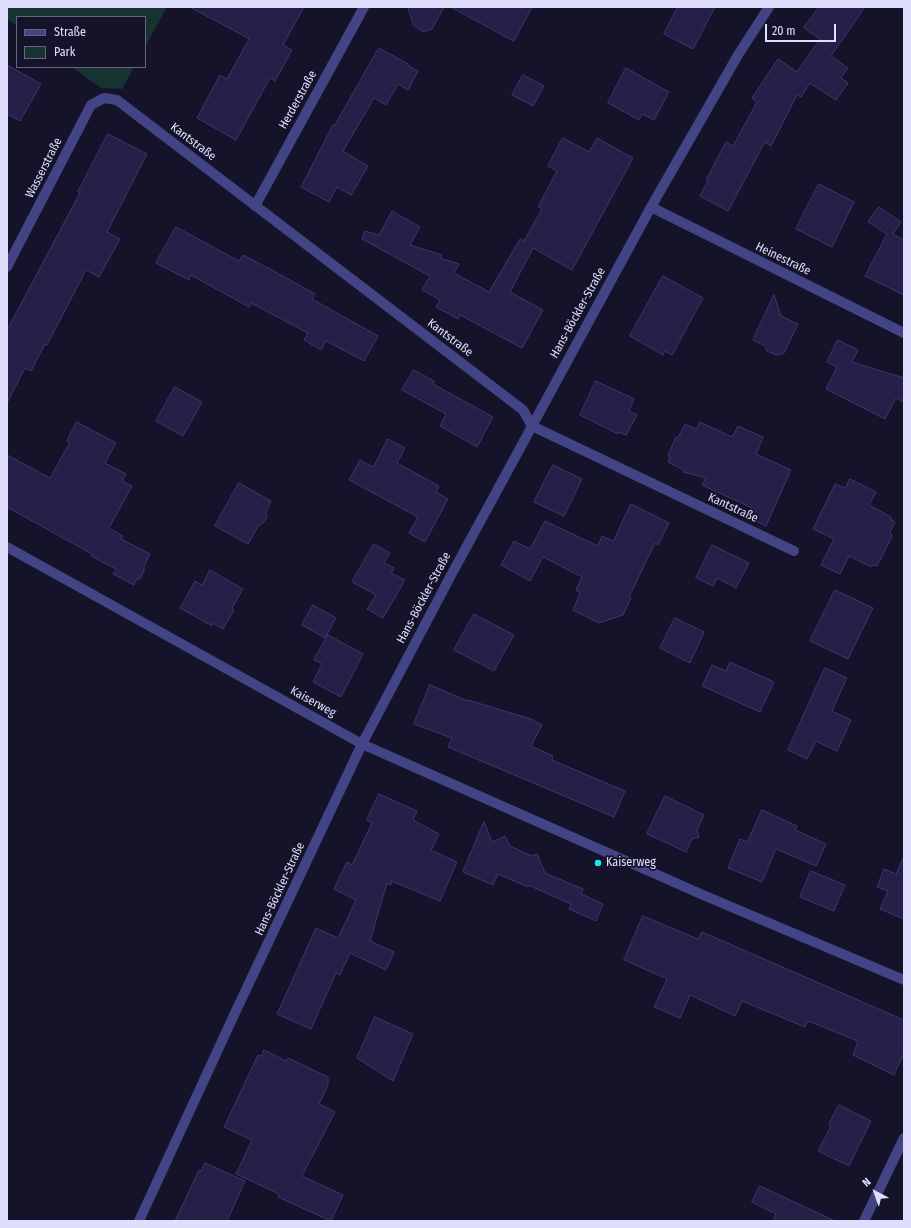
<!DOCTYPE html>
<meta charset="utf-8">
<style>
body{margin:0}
#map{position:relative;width:911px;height:1228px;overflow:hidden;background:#15132a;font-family:"Fira Sans Condensed",sans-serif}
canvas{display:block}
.frame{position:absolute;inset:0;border:8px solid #e0defd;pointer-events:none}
.legend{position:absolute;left:16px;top:16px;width:130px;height:52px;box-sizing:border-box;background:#15132a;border:1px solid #66647e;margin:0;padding:5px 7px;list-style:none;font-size:12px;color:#e0defd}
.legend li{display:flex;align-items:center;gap:8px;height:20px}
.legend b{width:20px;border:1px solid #66647e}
.north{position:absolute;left:855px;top:1172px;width:40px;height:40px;-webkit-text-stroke:3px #15132a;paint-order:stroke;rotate:319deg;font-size:11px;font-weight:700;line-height:16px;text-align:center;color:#e0defd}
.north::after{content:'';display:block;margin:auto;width:14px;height:18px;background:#e0defd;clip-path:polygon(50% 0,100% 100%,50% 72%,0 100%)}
.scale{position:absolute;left:765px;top:24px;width:71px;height:18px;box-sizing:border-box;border:2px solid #e0defd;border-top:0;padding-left:5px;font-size:12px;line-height:14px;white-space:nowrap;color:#e0defd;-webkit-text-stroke:3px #15132a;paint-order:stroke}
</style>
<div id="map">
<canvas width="911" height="1228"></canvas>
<div class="frame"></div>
<ul class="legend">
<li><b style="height:5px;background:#424485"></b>Straße</li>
<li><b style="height:11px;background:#163331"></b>Park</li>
</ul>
<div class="north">N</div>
<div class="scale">20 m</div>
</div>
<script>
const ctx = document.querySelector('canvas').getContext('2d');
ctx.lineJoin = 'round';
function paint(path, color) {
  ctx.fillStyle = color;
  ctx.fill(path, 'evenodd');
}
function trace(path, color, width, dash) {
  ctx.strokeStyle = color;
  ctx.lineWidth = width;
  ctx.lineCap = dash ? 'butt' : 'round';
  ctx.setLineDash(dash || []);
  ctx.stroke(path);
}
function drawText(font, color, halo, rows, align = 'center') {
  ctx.font = font + ' "Fira Sans Condensed",sans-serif';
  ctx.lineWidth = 3.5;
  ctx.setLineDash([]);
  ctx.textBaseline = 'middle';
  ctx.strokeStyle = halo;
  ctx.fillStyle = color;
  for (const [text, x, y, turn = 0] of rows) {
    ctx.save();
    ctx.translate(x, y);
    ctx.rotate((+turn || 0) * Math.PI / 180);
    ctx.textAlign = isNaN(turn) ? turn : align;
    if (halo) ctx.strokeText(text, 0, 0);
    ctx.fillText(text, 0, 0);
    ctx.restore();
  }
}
const green = new Path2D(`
 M 7,7 L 167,7 L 145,47 L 145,17 L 17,17 L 17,26 L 7,19 Z
 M 72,67 L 134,67 L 122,89 L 101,88 Z`);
const building = new Path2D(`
 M 190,7 L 304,7 L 283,45 L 292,50 L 275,81 L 270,78 L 236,140 L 197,118 L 220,75 L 227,79 L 249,39 Z
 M 408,7 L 444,7 L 432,29 L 424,32 L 414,26 Z
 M 451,7 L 532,7 L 514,41 Z
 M 678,7 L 715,7 L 693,49 L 664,34 Z
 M 819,7 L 865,7 L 831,56 L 848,68 L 841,78 L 848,83 L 836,100 L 810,83 L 801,97 L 797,95 L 771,146 L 765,142 L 728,211 L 700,196 L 708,181 L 706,180 L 726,142 L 733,146 L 757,102 L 752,98 L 778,59 L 797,72 L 820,39 L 804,28 Z
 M 379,48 L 408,64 L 408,66 L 418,71 L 408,90 L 398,84 L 386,105 L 374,98 L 343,151 L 368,166 L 351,195 L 337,187 L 329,202 L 301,187 L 333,125 L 334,126 Z
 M 7,65 L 41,84 L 20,121 L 7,114 Z
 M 626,68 L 669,92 L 654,120 L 642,114 L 639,120 L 608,103 Z
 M 523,75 L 544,86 L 533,106 L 512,95 Z
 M 108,134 L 147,154 L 107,232 L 120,239 L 99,277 L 86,270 L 47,345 L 45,344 L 31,371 L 25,368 L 7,403 L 7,330 L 80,193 L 78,192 Z
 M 563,138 L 589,152 L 597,138 L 633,158 L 572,270 L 533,248 L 510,292 L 543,310 L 522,348 L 460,315 L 458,319 L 436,307 L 440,300 L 422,290 L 430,276 L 362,239 L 365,231 L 379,235 L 392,211 L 420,227 L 410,245 L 442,255 L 440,258 L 459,264 L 454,273 L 489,292 L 520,239 L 524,241 L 542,209 L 538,207 L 557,171 L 548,166 Z
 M 819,184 L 854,202 L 832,247 L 796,229 Z
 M 879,207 L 901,222 L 893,234 L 904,240 L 904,295 L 865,276 L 887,234 L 868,222 Z
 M 176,227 L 239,261 L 243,255 L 270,269 L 315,294 L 312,299 L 378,336 L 364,361 L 326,341 L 321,350 L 304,340 L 308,333 L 251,303 L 249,307 L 191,275 L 189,280 L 156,263 Z
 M 663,276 L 703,298 L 672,355 L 665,351 L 663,355 L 630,336 Z
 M 774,295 L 781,316 L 798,324 L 784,353 L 776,355 L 767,351 L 765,346 L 753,340 Z
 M 838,340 L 858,350 L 852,362 L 904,378 L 904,402 L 896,398 L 885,419 L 826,389 L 837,367 L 827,362 Z
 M 414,370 L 434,381 L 433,384 L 493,417 L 477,447 L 440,426 L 446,414 L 402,390 Z
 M 596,381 L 634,399 L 629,411 L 637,415 L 626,435 L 618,432 L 618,434 L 580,415 Z
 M 175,387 L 202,402 L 183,436 L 156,421 Z
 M 77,422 L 116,443 L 105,463 L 126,474 L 122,481 L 132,486 L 109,528 L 123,536 L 121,539 L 150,554 L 144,566 L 144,571 L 140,579 L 137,579 L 134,585 L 113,574 L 116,569 L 91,556 L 92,554 L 7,507 L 7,455 L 50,478 L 70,442 L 67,441 Z
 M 700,422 L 732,437 L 738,426 L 763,437 L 756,454 L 791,470 L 766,526 L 748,517 L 752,508 L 702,485 L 706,478 L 683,472 L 684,470 L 668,462 L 670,456 L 668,455 L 676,437 L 678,438 L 685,424 L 696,429 Z
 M 388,439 L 405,448 L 397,463 L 439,486 L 436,492 L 448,499 L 425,542 L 409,533 L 418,517 L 349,480 L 360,460 L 373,467 Z
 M 553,465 L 582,479 L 564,516 L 534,502 Z
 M 850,479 L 876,492 L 869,505 L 891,517 L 891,520 L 895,522 L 890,532 L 892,536 L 877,566 L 874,565 L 871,567 L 849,556 L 840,574 L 821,565 L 834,539 L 813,529 L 835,484 L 845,488 Z
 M 239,483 L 271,501 L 266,512 L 267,517 L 263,523 L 259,525 L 248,544 L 215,526 Z
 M 631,504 L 669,523 L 658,545 L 655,543 L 629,597 L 631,598 L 623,615 L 599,623 L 573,610 L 580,593 L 576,590 L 582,577 L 543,557 L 530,581 L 501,565 L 514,541 L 530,549 L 545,521 L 598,546 L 602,536 L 613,541 Z
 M 374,544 L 390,553 L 384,563 L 394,568 L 391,573 L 405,580 L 383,618 L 367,609 L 376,595 L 352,582 Z
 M 712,545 L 749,563 L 736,588 L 717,578 L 713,586 L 696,578 Z
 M 210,570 L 243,589 L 232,608 L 234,610 L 223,629 L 213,623 L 212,626 L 180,608 L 195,581 L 202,585 Z
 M 835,590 L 873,608 L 848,659 L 810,641 Z
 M 313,605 L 336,618 L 325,638 L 302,625 Z
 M 474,614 L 514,635 L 494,671 L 454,650 Z
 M 675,618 L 704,632 L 690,663 L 660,648 Z
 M 328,635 L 363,654 L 341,697 L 313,682 L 322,664 L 314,660 Z
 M 730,662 L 774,682 L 760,712 L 702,686 L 712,665 L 726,671 Z
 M 825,668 L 847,678 L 832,711 L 851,720 L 837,751 L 816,741 L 807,759 L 788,750 Z
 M 430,685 L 468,701 L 468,700 L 531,719 L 542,725 L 531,746 L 553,756 L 552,760 L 625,791 L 614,817 L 448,747 L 452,738 L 414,724 Z
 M 379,794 L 417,811 L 413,820 L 439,834 L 431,850 L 457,862 L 440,901 L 391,881 L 391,885 L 387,883 L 370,941 L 394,952 L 386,970 L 350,953 L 340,975 L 336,973 L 311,1029 L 277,1014 L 316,928 L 338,938 L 356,900 L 334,889 L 347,862 L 352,865 L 372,823 L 367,820 Z
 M 665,796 L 704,815 L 697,830 L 699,837 L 692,839 L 686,852 L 647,834 Z
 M 762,810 L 797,826 L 795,830 L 826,844 L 816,866 L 776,849 L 762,882 L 728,868 L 740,839 L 747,842 Z
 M 484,822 L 492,842 L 505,836 L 510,846 L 532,856 L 537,854 L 545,873 L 583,889 L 581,894 L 603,904 L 596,921 L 569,909 L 571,904 L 528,885 L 528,887 L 498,874 L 493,885 L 463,872 Z
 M 904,856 L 904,919 L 880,909 L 888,891 L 877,887 L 884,869 L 896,874 Z
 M 811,871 L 845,885 L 834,911 L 800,897 Z
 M 643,916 L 698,939 L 702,932 L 904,1020 L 904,1053 L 894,1075 L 853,1055 L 858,1041 L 808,1021 L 805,1027 L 742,1001 L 735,1016 L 690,995 L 680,1018 L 654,1007 L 667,979 L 624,960 Z
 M 375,1017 L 413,1034 L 393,1081 L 357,1058 Z
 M 264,1050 L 286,1061 L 288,1058 L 328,1077 L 328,1085 L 319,1104 L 335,1112 L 302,1176 L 343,1195 L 331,1221 L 278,1197 L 279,1194 L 236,1174 L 252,1140 L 224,1127 L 258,1055 L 262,1056 Z
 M 839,1105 L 871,1121 L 849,1166 L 818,1151 L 831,1126 L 829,1124 Z
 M 205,1163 L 245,1181 L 227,1221 L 175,1221 L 199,1170 L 201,1171 Z
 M 760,1186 L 835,1221 L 773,1221 L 776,1214 L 752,1202 Z`);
const street = new Path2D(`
 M 255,206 L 364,7
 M 651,207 L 904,333
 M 7,267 L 91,105 L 104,98 L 117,100 L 523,410 L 532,426 L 794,551
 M 7,547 L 362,744 L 703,895 L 904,980
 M 139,1221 L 234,1015 L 362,744 L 449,579 L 651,207 L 738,55 L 769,7
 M 864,1221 L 904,1138`);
const markers = [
 [598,863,4,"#19e7ee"]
];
const streetNames = [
 ["Herderstraße",298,100,-61],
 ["Kantstraße",193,142,37],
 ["Wasserstraße",44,168,-63],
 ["Heinestraße",783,259,26],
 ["Hans-Böckler-Straße",578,313,-61],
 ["Kantstraße",450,338,37],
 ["Kantstraße",733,508,25],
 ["Hans-Böckler-Straße",424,598,-62],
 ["Kaiserweg",313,702,29],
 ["Hans-Böckler-Straße",280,889,-65]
];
const poiNames = [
 ["Kaiserweg",606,863]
];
paint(green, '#163331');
paint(building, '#262049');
trace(building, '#3d3474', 1);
trace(street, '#424485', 10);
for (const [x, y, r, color] of markers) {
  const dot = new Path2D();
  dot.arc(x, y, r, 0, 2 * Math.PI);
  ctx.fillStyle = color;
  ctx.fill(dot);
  trace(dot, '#15132a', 1.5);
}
drawText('12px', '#e0defd', '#15132a', streetNames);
drawText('12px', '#e0defd', '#15132a', poiNames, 'left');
</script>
